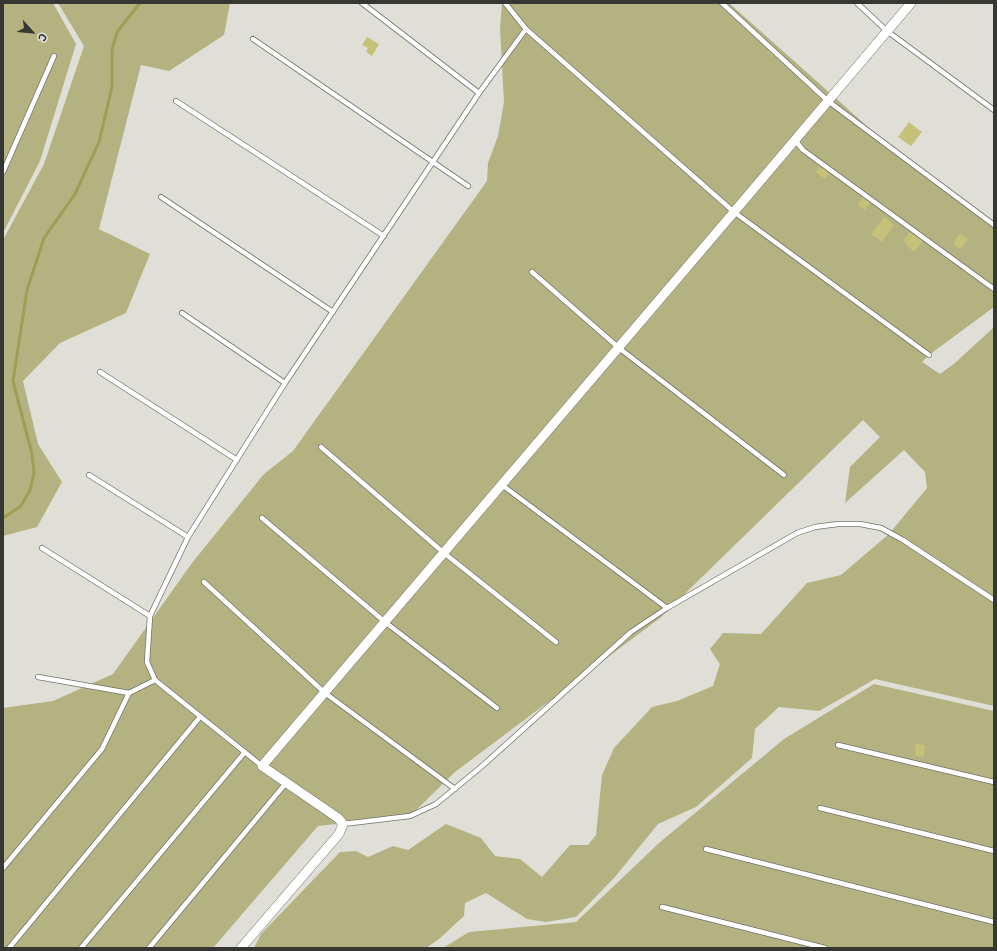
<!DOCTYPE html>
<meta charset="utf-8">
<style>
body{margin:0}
#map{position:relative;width:997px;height:951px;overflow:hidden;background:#dfdfd8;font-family:"IBM Plex Sans",sans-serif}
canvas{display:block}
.frame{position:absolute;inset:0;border:4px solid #363633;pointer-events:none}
.north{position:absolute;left:12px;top:12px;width:40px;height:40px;-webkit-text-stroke:3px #dfdfd8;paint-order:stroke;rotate:117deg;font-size:11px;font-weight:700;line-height:16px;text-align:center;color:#363633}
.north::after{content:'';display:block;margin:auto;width:14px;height:18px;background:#363633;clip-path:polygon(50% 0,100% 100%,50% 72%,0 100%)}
</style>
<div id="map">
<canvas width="997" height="951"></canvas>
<div class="frame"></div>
<div class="north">С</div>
</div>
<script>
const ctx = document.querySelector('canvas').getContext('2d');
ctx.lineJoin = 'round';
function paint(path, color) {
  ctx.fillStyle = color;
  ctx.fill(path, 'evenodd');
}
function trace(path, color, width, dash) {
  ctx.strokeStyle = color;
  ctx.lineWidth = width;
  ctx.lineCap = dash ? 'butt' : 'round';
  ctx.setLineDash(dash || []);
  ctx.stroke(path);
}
const green = new Path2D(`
 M 3,3 L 53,3 L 76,44 L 40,161 L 3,233 Z
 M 58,3 L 230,3 L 224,35 L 169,71 L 141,65 L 99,229 L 150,254 L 126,313 L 60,343 L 23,381 L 38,444 L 62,482 L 37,527 L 3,536 L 3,240 L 44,164 L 84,46 Z
 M 502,3 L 729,3 L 896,152 L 994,225 L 994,307 L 929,355 L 922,362 L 940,374 L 955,363 L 994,327 L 994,706 L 875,679 L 819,711 L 779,707 L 755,729 L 752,758 L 696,807 L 658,824 L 614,878 L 576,917 L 546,922 L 527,919 L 486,893 L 465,903 L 464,916 L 439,939 L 426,948 L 254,948 L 261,934 L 340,852 L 356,851 L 368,857 L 393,846 L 408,850 L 446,824 L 481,838 L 495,856 L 520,859 L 542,877 L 570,845 L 588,845 L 596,835 L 602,775 L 614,748 L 652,707 L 677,701 L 713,686 L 720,664 L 710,649 L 723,633 L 761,634 L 807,583 L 841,575 L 889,534 L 927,488 L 925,472 L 904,450 L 845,503 L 850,467 L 880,437 L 863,420 L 660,618 L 455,772 L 410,816 L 318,826 L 213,948 L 3,948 L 3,708 L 53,701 L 113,674 L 192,563 L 264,474 L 293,451 L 487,181 L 488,163 L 498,136 L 504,102 L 500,28 Z
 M 874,684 L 994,711 L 994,948 L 443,948 L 469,932 L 576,922 L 659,843 L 784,739 Z`);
const stream = new Path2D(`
 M 3,518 L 21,506 L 30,490 L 34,473 L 32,454 L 13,381 L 27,290 L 44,238 L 75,194 L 99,142 L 112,87 L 112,50 L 117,32 L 140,3`);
const building = new Path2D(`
 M 367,37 L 379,44 L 372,56 L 366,52 L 368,48 L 362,45 Z
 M 909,122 L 922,132 L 911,146 L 898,137 Z
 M 821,166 L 830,172 L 825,179 L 816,172 Z
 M 864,196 L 871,202 L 865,210 L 857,205 Z
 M 884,217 L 894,225 L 882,242 L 871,234 Z
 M 910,232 L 914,235 L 916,232 L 924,239 L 914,252 L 905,244 L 906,242 L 903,240 Z
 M 960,233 L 968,239 L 961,249 L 953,244 Z
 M 916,744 L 925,745 L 924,757 L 915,756 Z`);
const lane = new Path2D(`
 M 362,3 L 479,93
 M 505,3 L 526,29 L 734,212 L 929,355
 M 722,3 L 828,101 L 994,225
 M 857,3 L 887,31 L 994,110
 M 253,39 L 468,186
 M 176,101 L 384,236
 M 795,140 L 803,150 L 994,289
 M 3,172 L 54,56
 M 161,197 L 333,312
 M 532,272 L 619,348 L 784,475
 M 182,313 L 285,383
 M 100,372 L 237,460
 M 321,447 L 444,553 L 556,642
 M 89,475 L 188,537
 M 502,485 L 667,608
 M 262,518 L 385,622 L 497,708
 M 42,548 L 150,616
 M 204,582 L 325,693 L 455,789
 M 38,677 L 129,693 L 155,680
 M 838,745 L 994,782
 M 262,766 L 155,680 L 147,662 L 150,616 L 188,537 L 285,383 L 479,93 L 526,29
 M 820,808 L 994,851
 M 343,824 L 410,816 L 436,804 L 481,767 L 631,632 L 667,608 L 797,533 L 815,527 L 838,524 L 860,524 L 881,528 L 903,540 L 994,600
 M 706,849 L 994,922
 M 3,868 L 102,749 L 129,693
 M 662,907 L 825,948
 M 9,948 L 200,717
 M 81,948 L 245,752
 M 149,948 L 286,783`);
const street = new Path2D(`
 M 241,948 L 339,834 L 343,824 L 338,818 L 262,766 L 734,212 L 911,3`);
paint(green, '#b4b281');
trace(stream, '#a09d55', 3);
paint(building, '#c5c179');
trace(lane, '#72726b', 6);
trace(street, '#72726b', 10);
trace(lane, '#fff', 4.5);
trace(street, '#fff', 9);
</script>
